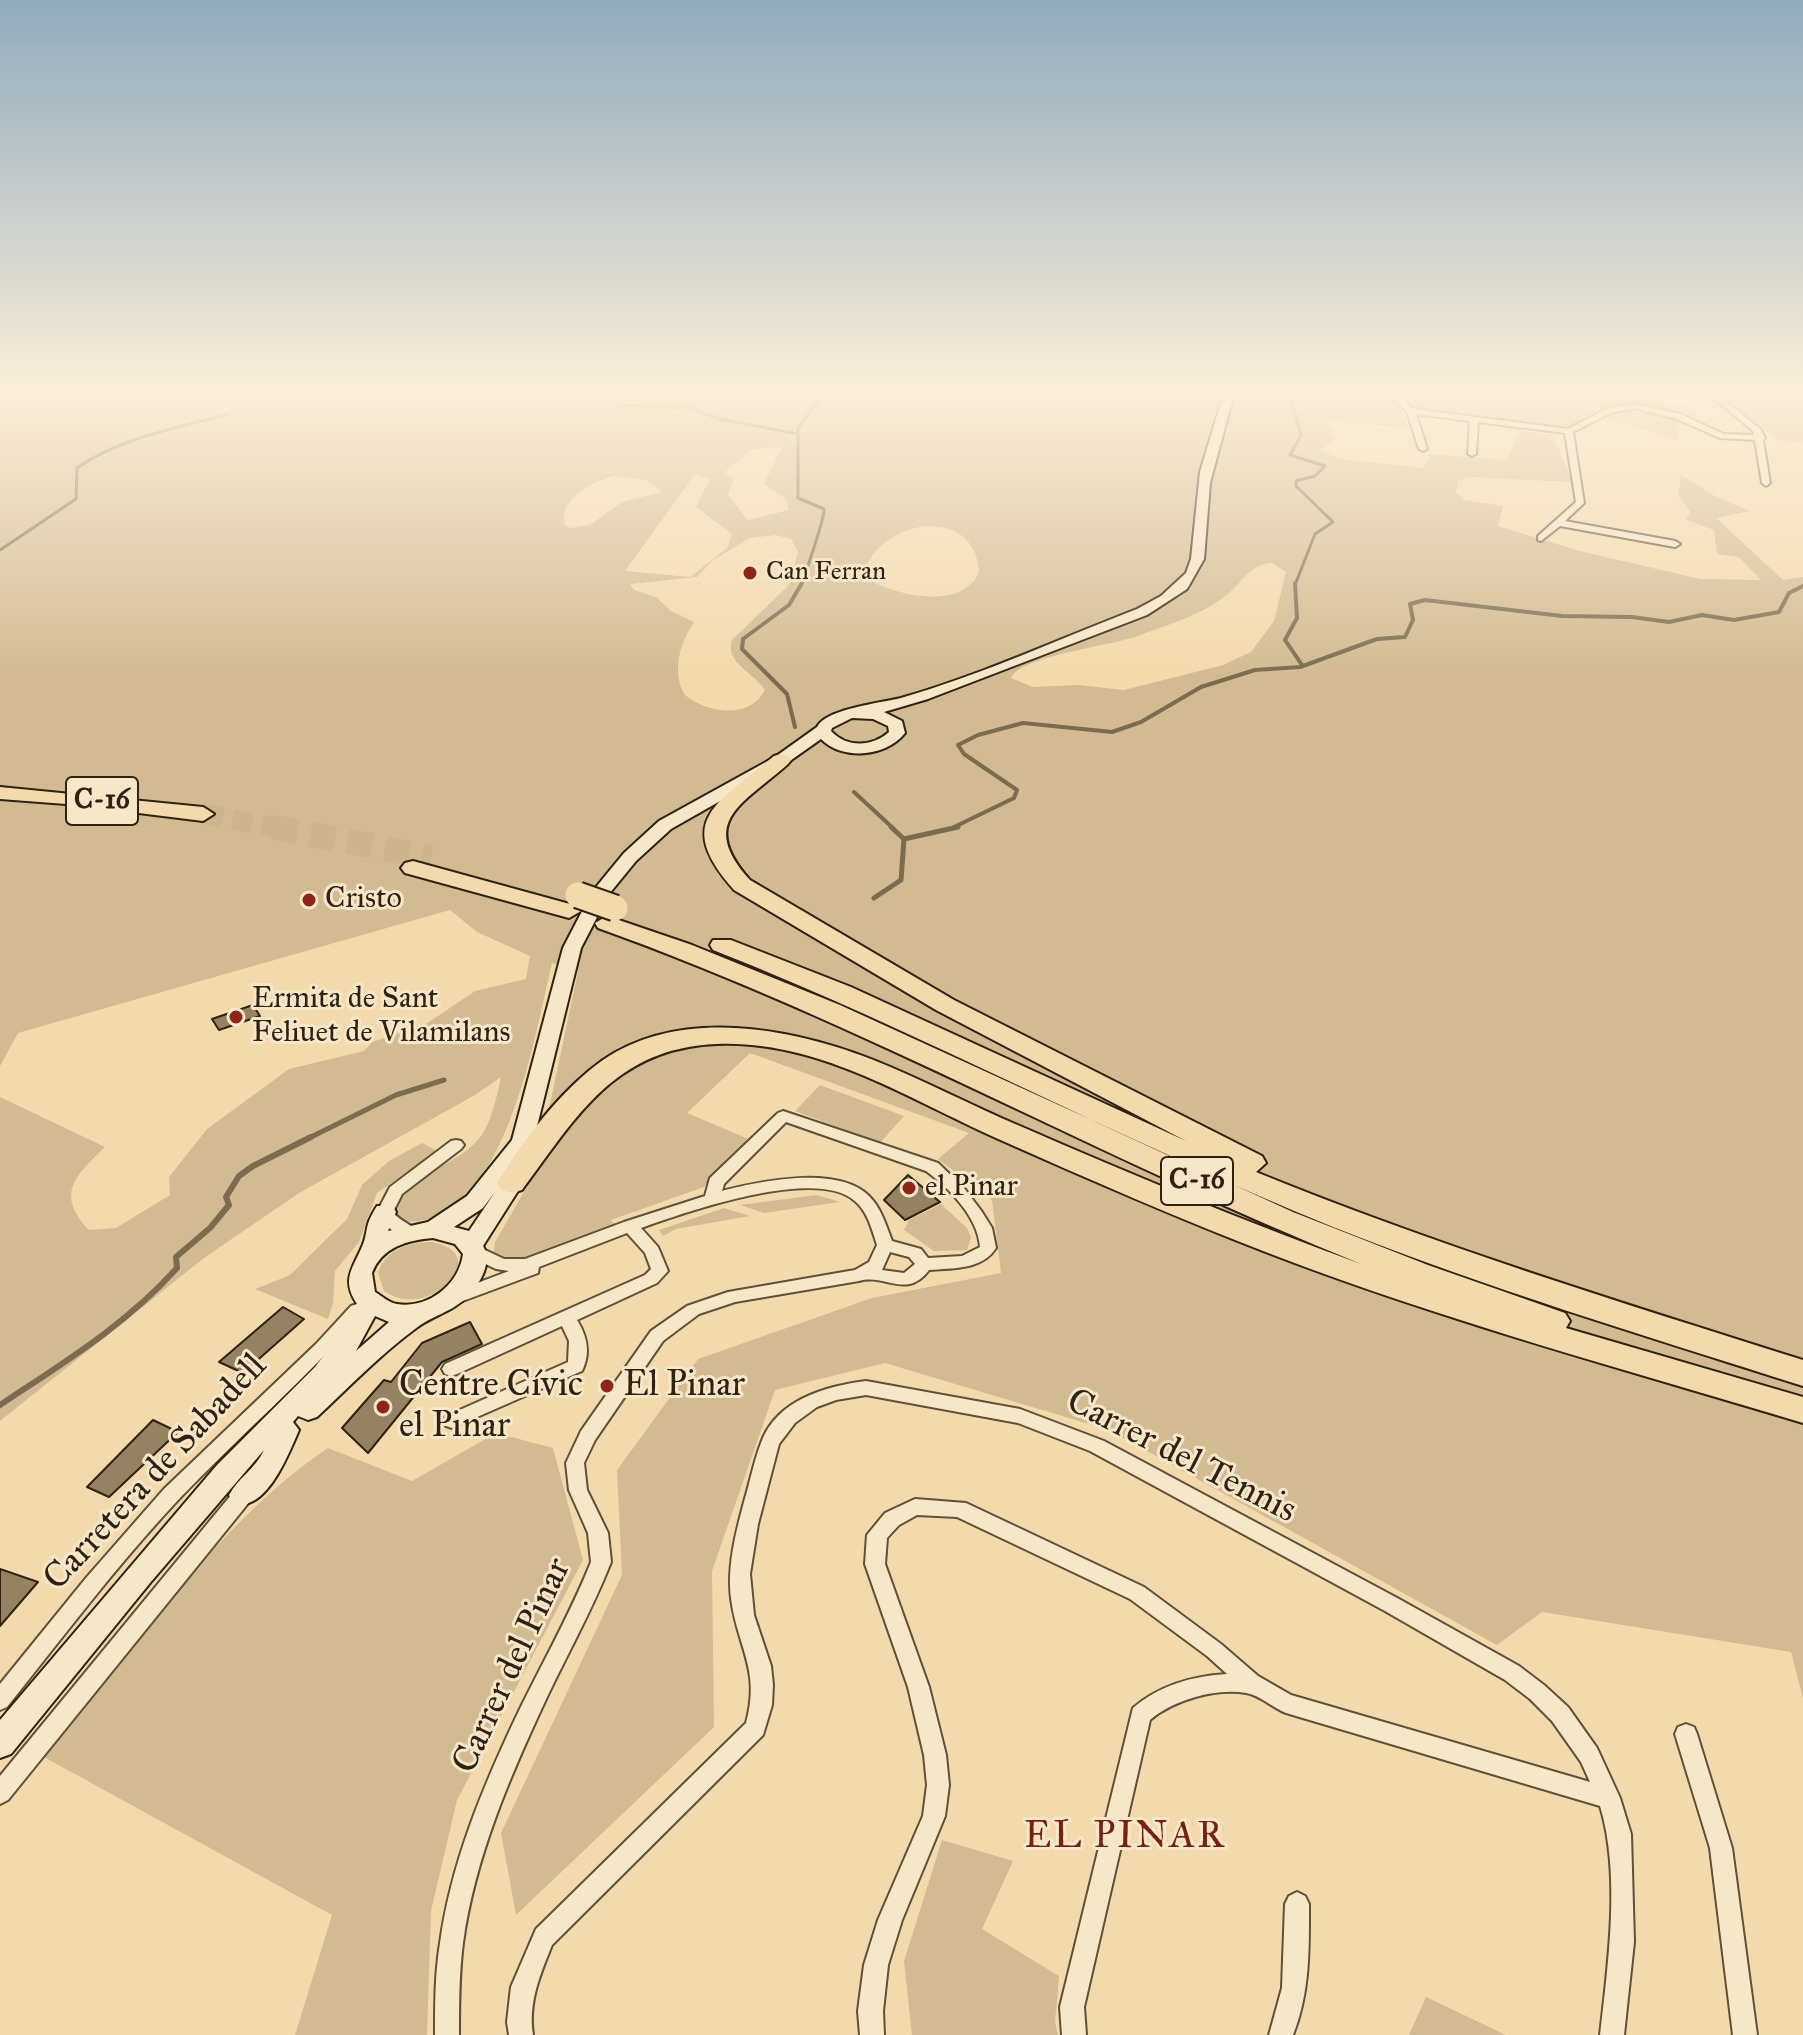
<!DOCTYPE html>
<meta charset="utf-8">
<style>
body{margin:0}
canvas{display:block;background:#f3daac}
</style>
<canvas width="1803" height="2035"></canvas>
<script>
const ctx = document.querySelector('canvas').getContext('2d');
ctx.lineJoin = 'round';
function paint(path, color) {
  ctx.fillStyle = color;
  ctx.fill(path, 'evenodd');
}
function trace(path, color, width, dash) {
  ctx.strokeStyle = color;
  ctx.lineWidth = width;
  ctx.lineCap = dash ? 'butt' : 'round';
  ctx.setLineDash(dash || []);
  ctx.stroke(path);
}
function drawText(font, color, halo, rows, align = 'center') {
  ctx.font = font + ' "IM FELL Great Primer",serif';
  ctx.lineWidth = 6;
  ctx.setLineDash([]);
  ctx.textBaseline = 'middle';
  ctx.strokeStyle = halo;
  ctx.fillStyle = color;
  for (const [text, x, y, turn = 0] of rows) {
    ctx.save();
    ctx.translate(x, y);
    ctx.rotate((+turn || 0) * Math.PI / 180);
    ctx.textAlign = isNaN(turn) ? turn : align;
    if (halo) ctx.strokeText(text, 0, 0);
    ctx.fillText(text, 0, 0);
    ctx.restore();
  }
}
const green = new Path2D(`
 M 0,393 L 1650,393 L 1664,405 L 1682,404 L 1697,418 L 1674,421 L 1679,441 L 1597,415 L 1573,427 L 1401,408 L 1408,428 L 1325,421 L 1336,440 L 1320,450 L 1340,459 L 1424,468 L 1430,454 L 1507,460 L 1518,430 L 1553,435 L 1572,482 L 1471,477 L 1458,480 L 1456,492 L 1464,500 L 1503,506 L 1498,526 L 1580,551 L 1700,579 L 1761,580 L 1739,557 L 1717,554 L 1714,530 L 1685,519 L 1691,513 L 1678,495 L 1681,475 L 1715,496 L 1750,511 L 1716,518 L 1783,580 L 1803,577 L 1803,1698 L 1791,1652 L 1542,1612 L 1497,1645 L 1109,1430 L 885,1363 L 775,1390 L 712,1571 L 714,1727 L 516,1915 L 501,1833 L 622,1575 L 617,1470 L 698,1359 L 872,1298 L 1001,1273 L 992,1200 L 938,1159 L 969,1133 L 750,1053 L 687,1113 L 751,1140 L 704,1187 L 611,1220 L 615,1225 C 586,1237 519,1274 494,1254 L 495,1242 L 567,1117 L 640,1060 L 693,1044 L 748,1041 L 814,1055 L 960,1120 L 777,1033 L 743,1028 L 669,1039 L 547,1118 L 578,972 L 552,963 C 535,1033 504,1235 400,1221 L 396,1215 C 402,1175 453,1168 477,1141 C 491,1126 497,1096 501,1077 L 475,1095 L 299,1193 L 204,1258 L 0,1421 L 0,1097 L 105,1147 C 75,1176 55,1194 89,1230 L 116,1228 L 170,1195 L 169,1177 L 207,1129 L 289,1069 L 364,1051 L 372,1042 L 423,1026 L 475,991 L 526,979 L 530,956 L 477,932 L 450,910 L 18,1033 L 0,1066 ZM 782,447 L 764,484 L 785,498 L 789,510 L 748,520 L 728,495 L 734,478 L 724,473 L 751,450 ZM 695,474 L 710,479 L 696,507 L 732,534 L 727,548 L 690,577 L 625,571 ZM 615,476 L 646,480 L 662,492 L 622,502 L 590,525 L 569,528 L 565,525 C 557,499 594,480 615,476 ZM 927,526 C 957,526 977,541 979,571 C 965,611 897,596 870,580 L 865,572 C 871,545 902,528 927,526 ZM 775,535 L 791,539 L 798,552 L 789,585 L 732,640 C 724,663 755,673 765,690 C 749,720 707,713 685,695 C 671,672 680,643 694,622 L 671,611 L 656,597 L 634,590 L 630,584 L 697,577 L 713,560 L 750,538 ZM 1272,563 L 1286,572 L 1274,621 L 1251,652 L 1223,665 L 1124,690 L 1078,685 L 1033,687 L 1011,678 C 1021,656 1110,646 1138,636 C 1166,625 1199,616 1223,598 C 1240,586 1250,563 1272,563 Z
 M 1716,393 L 1803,393 L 1803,443 L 1777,440 Z
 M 820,1085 L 904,1116 L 880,1143 L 795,1111 Z
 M 422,1143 L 437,1151 L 377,1193 L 359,1242 L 335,1271 L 333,1303 L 328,1319 L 255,1289 L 290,1275 L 347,1219 L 362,1185 L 389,1161 Z
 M 817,1195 L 840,1202 L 764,1213 L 740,1205 Z
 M 941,1204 L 967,1228 L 971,1238 L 967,1250 L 934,1251 L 904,1230 L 909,1220 Z
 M 724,1208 L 750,1216 L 676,1229 L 663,1236 L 659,1230 Z
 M 431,1242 C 497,1253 429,1323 384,1291 L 378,1273 C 385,1250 409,1242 431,1242 Z
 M 496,1433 L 553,1448 L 583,1560 L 457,1800 L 431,1911 L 427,2035 L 295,2035 L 332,1915 L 42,1756 C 124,1658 222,1518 328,1448 L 412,1481 Z
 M 942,1840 L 1013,1861 L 982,1929 L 1059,1976 L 1055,2022 L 1058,2035 L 912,2035 L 904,1961 Z
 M 1426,1997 L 1506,2035 L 1409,2035 Z`);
const streamFar3 = new Path2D(`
 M 611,393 L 619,405 L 687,408 L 720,419 L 798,434
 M 1289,393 L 1301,435 L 1290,455 L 1325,466 L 1315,476 L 1296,481 L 1296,486 L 1333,522 L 1315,534 L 1295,585
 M 0,550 L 76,499 L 77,468 C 121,437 178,428 229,414
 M 801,585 C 806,572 825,517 824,509 L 798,498 L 798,428 L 824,393`);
const streamFar2 = new Path2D(`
 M 1295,583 L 1297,618 L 1285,640 L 1302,665
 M 795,727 L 787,694 L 742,649 L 743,639 L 789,605 L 802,583
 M 854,792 L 894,829
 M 950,829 L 1014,798 L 1017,790 L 964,754 L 958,745 L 978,735 L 1023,723 L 1112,732 L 1141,722 L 1201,687 L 1255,670 L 1300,667 L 1377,639 L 1405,637 L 1413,620 L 1410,604 L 1425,600 L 1562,616 L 1632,617 L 1669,622 L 1702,615 L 1734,620 L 1779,612 L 1789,593 L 1803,586`);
const streamFar1 = new Path2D(`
 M 891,827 L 904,839
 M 874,898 L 901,880 L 904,839 L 958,827
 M 307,1139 L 396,1095 L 444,1080`);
const stream = new Path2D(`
 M 0,1405 C 63,1363 126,1325 177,1268 L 176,1257 L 210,1228 L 229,1205 L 226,1197 L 239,1176 L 253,1166 L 311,1137`);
const building = new Path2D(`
 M 253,1005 L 260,1016 L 219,1030 L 212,1019 Z
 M 908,1175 L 940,1202 L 905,1220 L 884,1200 Z
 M 283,1307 L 304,1319 L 243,1373 L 219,1362 Z
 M 470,1322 L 482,1344 L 442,1362 L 368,1453 L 342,1428 L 384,1380 L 391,1382 L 422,1343 Z
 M 153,1420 L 178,1432 L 109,1497 L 87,1487 Z
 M 0,1569 L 38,1582 L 0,1626 Z`);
const motorwayTunnelFar1 = new Path2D(`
 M 203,814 L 284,829`);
const motorwayTunnel = new Path2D(`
 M 273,827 L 431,857`);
const minor = new Path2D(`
 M 1388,393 L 1396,393 L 1413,409 L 1568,429 L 1606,409 L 1634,404 L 1680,414 L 1724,434 L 1754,435 L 1753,431 L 1708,393 L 1716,393 L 1761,430 L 1765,438 L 1763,440 L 1770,483 L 1766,486 L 1762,483 L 1755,440 L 1720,438 L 1674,418 L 1634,408 L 1611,413 L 1573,432 L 1584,503 L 1565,521 L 1675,541 L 1680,544 L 1675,547 L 1560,526 L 1541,541 L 1538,540 L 1538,536 L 1576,502 L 1565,433 L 1478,422 L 1476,454 L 1472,456 L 1468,454 L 1470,421 L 1416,414 L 1427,449 L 1423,451 L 1419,449 L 1407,412 Z
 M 783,1111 L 938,1163 L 964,1188 L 982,1212 L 992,1228 L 996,1248 C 982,1270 953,1268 929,1270 C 907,1300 884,1273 859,1281 L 735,1302 L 699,1314 L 663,1341 L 595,1440 L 584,1463 L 587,1490 L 608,1533 L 611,1562 C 593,1608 569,1651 548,1695 C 511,1774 475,1856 463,1943 C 459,1974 459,2004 459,2035 L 435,2035 C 435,2004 435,1974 440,1943 C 451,1864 482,1789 516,1717 C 541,1665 570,1615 591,1562 L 588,1533 L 569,1490 L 566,1463 L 581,1431 L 651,1331 L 687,1306 L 728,1292 L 855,1270 L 869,1262 L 877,1245 C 872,1230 868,1212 855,1201 C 816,1166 686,1212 641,1228 L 658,1247 L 668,1271 L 657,1283 L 577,1320 C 587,1336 591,1353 582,1371 L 452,1428 L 446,1426 L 443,1421 L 446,1416 L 568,1362 L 569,1341 L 562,1326 L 457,1374 L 451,1376 L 445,1374 L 442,1369 L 445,1364 L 645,1275 L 651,1269 L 645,1253 L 627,1233 L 539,1267 L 538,1273 L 460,1302 L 454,1304 L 448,1302 L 446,1298 L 448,1294 L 509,1271 L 496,1269 L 469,1256 L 467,1252 L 469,1248 L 481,1248 L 504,1259 L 525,1259 L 624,1222 L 705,1196 L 710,1178 L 778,1113 ZM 786,1122 L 926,1171 C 949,1188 978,1217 980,1247 L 962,1256 L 928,1258 L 921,1249 L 892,1241 C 886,1225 881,1208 869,1196 C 838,1165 760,1181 722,1191 L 724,1184 ZM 890,1252 L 909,1257 L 915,1264 L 904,1273 L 882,1270 Z
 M 456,1140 L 461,1141 L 464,1145 L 461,1149 L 402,1194 L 393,1212 C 400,1222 413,1224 418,1233 L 416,1237 L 410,1239 L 390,1229 L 377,1212 L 390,1187 L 451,1141 Z
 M 357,1304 L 363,1306 L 366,1310 L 363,1314 C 305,1380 238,1437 178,1500 C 117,1565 63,1637 7,1707 L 0,1710 L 0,1684 L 86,1578 L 164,1489 L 316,1344 L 351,1306 Z
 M 866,1381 L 1020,1409 L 1104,1441 L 1399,1599 L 1519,1666 L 1544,1685 L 1568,1707 L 1597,1748 L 1620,1798 L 1631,1834 L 1634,1942 L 1624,2035 L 1600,2035 C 1608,1965 1621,1874 1600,1806 L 1286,1713 C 1273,1708 1260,1695 1246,1693 C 1215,1688 1174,1700 1150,1720 L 1084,2007 L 1086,2035 L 1062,2035 L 1060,2007 L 1133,1708 C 1160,1685 1192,1676 1227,1674 L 1207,1656 L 1130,1599 L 957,1517 L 917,1515 L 899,1525 L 887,1538 L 885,1564 L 929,1687 L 946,1755 L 949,1785 L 945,1816 L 902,1920 L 888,1965 L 883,2011 L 884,2035 L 860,2035 L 858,2011 L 864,1965 L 878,1920 L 923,1816 L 927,1785 L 924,1755 L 908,1687 L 865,1564 L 867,1535 L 885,1513 L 915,1499 L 966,1503 L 1144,1587 L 1221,1644 L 1258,1676 L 1291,1695 L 1590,1782 L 1581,1762 L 1552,1721 L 1530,1699 L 1505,1680 L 1385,1611 L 1090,1451 L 1018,1423 L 866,1395 L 836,1400 L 817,1407 L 795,1423 L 779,1444 L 758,1524 L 750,1574 L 754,1615 L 771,1666 L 773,1685 L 772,1705 L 763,1735 L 552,1945 C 540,1975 528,2002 533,2035 L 509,2035 L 507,2022 L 511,1987 L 536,1929 L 746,1723 C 761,1669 737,1647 731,1598 C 727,1566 736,1532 744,1502 C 750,1482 754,1461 761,1443 C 776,1400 826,1386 866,1381 Z
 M 243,1487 L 250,1489 L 253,1495 L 250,1501 L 8,1800 L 0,1804 L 0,1776 L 236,1489 Z
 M 1686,1724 L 1694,1727 L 1697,1734 L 1732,1848 L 1757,2035 L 1733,2035 L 1710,1848 L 1675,1734 L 1678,1727 Z
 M 1297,1892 L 1305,1896 L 1309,1904 C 1309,1949 1310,1992 1293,2035 L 1269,2035 L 1282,1988 L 1285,1904 L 1289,1896 Z`);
const secondary = new Path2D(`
 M 1224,393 L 1234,393 L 1210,483 L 1204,559 L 1187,589 L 1147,615 L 928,699 L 884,712 L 902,721 L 905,733 C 886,757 843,761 821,739 L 787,763 L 671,829 L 636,861 L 609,894 L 581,948 L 523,1183 L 483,1246 C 493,1262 480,1284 468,1296 C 453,1312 431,1316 415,1329 C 380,1355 349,1387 317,1417 L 308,1420 L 298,1416 L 293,1422 L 299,1430 C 289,1453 266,1514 233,1503 L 229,1495 C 238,1478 256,1468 264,1450 L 150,1583 L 11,1754 L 0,1758 L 0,1720 L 217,1465 L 315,1367 L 347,1325 L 357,1304 C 342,1281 351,1271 361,1249 C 369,1233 363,1227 377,1206 L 393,1206 L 396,1212 L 388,1231 L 428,1222 L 467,1196 L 512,1140 L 563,948 L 592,892 L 624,853 L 659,821 L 775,757 L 817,727 C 826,709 880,703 901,698 C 981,675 1059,639 1137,609 L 1161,596 L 1186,573 L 1191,559 L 1200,472 ZM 852,718 L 873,719 L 888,726 L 889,732 C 872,747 847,748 831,731 L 832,728 ZM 495,1192 L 469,1231 L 454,1227 L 483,1208 ZM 433,1238 L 455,1244 L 463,1254 C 459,1284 429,1309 397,1304 C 389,1303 382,1296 375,1292 L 372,1273 C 382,1247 408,1240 433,1238 ZM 375,1316 L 389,1322 L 356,1351 Z`);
const motorway = new Path2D(`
 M 781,754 L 788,756 L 791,760 L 788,764 C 743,804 697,821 750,880 L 954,1000 L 1262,1156 L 1266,1163 L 1256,1172 C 1435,1245 1619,1302 1803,1360 L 1803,1386 C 1646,1336 1486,1288 1333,1227 C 1123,1142 924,1033 713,950 L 710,945 L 713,940 L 731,940 L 851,987 L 1186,1141 L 936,1010 L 734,890 C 672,820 718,803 774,756 Z
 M 0,787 L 203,807 L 214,814 L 203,821 L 66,804 L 0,799 Z
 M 413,861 L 577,906 L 581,911 L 569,918 L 405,873 L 401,868 L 405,863 Z
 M 607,916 L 692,945 L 840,1005 L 1293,1212 L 1428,1265 L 1565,1313 L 1570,1321 L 1566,1328 L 1803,1397 L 1803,1423 C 1627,1370 1449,1322 1276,1256 C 1182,1220 1088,1179 996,1138 C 907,1098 818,1040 717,1044 C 615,1048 577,1116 522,1190 L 512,1193 L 502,1190 L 497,1183 C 524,1139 561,1090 603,1060 C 681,1007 790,1028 871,1059 C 922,1079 970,1105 1020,1126 C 1132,1175 1246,1222 1361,1264 C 1103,1160 861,1022 598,928 L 595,923 Z`);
const motorwayBridge = new Path2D(`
 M 578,895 L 615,908`);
const markers = [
 [750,573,8,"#8f2418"],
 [309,900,8,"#8f2418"],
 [236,1017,8,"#8f2418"],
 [909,1188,8,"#8f2418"],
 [607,1386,8,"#8f2418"],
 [383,1407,8,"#8f2418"]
];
const farPoinames = [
 ["Can Ferran",766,573]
];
const shields = [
 [102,801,72],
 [1197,1181,72]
];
const shieldNames = [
 ["C-16",102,801],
 ["C-16",1197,1181]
];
const poiNames = [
 ["Cristo",325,900],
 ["Ermita de Sant",252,1000],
 ["Feliuet de Vilamilans",252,1034],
 ["el Pinar",925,1188]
];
const nearPoinames = [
 ["Centre Cívic",399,1386],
 ["el Pinar",399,1427],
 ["El Pinar",623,1386]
];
const nearStreetnames = [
 ["Carrer del Tennis",1181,1457,27],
 ["Carretera de Sabadell",156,1473,-47],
 ["Carrer del Pinar",513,1666,-65]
];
const nearNeighbourhoodnames = [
 ["EL PINAR",1125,1838]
];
paint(green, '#d2bb92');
trace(streamFar3, '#7c6b4e', 3);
trace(streamFar2, '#7c6b4e', 4);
trace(streamFar1, '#7c6b4e', 5);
trace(stream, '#7c6b4e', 6);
paint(building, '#958262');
trace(building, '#2f2211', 2);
trace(motorwayTunnelFar1, '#ccb58d', 20, [20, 10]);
trace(motorwayTunnel, '#ccb58d', 25, [25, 13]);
trace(minor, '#605038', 4);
trace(secondary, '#2f2211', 4);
trace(motorway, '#2f2211', 4);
paint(minor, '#f7e7c9');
paint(secondary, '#f7e7c9');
paint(motorway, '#f3daac');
trace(motorwayBridge, '#2f2211', 29, []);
trace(motorwayBridge, '#f3daac', 25);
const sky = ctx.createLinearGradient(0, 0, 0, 678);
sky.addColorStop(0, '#91aabb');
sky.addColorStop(0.58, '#faeeda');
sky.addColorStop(1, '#faeeda00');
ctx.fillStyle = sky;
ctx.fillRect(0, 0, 1803, 678);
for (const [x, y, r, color] of markers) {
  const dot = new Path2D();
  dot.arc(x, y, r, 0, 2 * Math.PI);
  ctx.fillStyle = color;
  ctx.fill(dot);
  trace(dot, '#f7e7c9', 3);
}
drawText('26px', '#2f2211', '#f7e7c9', farPoinames, 'left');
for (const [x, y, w] of shields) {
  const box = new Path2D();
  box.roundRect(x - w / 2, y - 24, w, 48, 6);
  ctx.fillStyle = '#f7e7c9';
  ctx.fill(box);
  trace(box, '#2f2211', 2);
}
drawText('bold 28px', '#2f2211', null, shieldNames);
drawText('30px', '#2f2211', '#f7e7c9', poiNames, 'left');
drawText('36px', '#2f2211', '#f7e7c9', nearPoinames, 'left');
drawText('36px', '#2f2211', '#f7e7c9', nearStreetnames);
ctx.letterSpacing = '2px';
drawText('38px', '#7a1f14', '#f7e7c9', nearNeighbourhoodnames);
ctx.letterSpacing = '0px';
</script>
